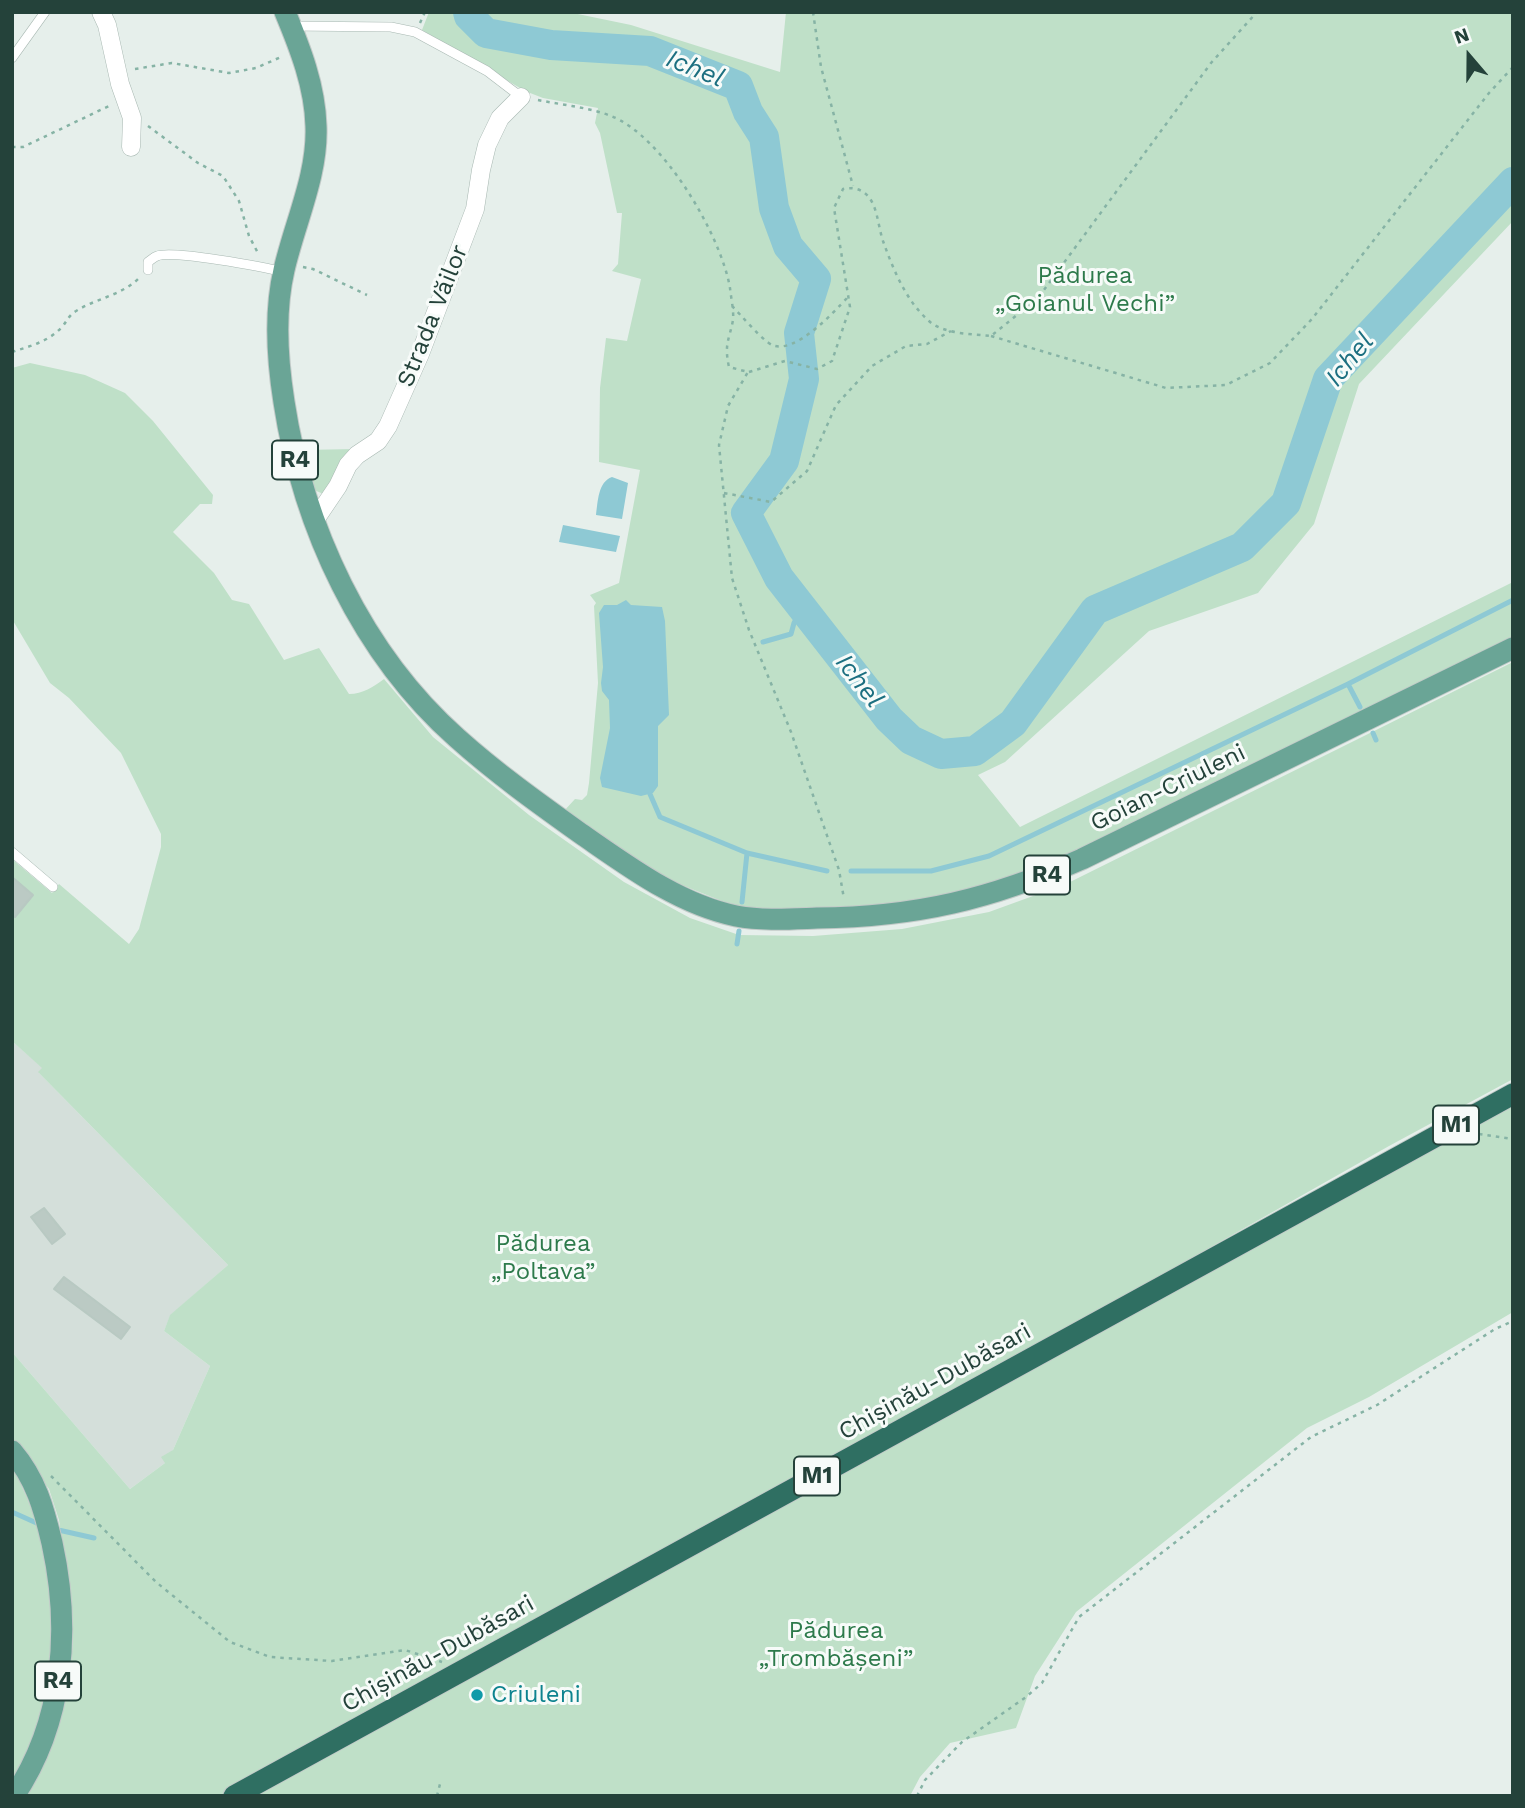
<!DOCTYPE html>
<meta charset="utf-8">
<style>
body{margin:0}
#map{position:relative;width:1525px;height:1808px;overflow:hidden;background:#e6efeb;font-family:"Work Sans",sans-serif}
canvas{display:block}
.frame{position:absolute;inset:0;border:14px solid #24423a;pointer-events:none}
.north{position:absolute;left:1434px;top:21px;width:70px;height:70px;-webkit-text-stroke:5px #f7fbf9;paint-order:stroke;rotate:340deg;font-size:19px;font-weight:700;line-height:28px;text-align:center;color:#24423a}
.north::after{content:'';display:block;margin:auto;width:24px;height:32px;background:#24423a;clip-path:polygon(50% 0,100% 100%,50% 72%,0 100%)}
</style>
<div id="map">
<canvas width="1525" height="1808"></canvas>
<div class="frame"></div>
<div class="north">N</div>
</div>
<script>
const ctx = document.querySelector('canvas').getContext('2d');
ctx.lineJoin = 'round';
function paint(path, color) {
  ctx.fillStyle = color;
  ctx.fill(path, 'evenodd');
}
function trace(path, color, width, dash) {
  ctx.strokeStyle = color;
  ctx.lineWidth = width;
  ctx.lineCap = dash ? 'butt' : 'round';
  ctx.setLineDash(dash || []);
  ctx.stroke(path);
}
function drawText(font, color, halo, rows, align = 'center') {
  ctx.font = font + ' "Work Sans",sans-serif';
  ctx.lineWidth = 6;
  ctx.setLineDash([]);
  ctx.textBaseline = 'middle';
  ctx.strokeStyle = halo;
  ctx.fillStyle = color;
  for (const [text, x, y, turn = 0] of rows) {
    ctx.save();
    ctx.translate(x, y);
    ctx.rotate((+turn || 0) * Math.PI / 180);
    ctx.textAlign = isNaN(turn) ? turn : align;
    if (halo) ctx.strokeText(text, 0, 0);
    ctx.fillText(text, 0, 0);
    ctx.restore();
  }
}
const built = new Path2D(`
 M 12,1041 L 43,1068 L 39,1073 L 228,1265 L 170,1316 L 164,1331 L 210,1366 L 173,1450 L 165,1463 L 130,1489 L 12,1352 Z`);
const green = new Path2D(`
 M 429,12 L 568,12 L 631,25 L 780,72 L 786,12 L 1513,12 L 1513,221 L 1359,384 L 1314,524 L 1258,593 L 1149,631 L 1005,762 L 978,775 L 1020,827 L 1513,582 L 1513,640 L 1045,867 L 932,902 L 779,912 L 734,906 L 662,877 L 563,812 L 575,799 L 582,800 L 587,795 L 589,783 L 598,683 L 594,606 L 596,603 L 590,595 L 619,583 L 640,470 L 599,462 L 600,388 L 606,338 L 627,341 L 641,279 L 612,271 L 618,264 L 622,213 L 617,213 L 600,133 L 595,123 L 598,108 L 543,98 L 525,91 L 422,30 Z
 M 30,363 L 85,375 L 125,393 L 153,421 L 213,495 L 212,504 L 200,504 L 173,532 L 214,573 L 232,600 L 249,604 L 284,660 L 319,648 L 349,694 C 363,694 373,687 384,679 L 433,737 L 529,815 L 624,882 L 690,918 L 739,935 L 813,936 L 902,929 L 989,912 L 1066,884 L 1513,662 L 1513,1079 L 1389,1146 L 1033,1348 L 220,1796 L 26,1796 L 48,1755 L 68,1691 L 73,1642 L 71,1597 L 59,1520 L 49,1489 L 12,1442 L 12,1352 L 130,1489 L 165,1463 L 161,1457 L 173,1450 L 210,1366 L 164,1331 L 170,1315 L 228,1265 L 38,1072 L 42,1068 L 12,1041 L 12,859 L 52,893 L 59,884 L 129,944 L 139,929 L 161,847 L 161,834 L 121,753 L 69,698 L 50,683 L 12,619 L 12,368 Z
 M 356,449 L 326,495 L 314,490 L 302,450 Z
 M 1513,1103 L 1513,1312 L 1369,1397 L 1307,1428 L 1076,1612 L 1035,1676 L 1016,1728 L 950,1743 L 920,1777 L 910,1796 L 251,1796 Z
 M 12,1467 C 57,1547 64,1648 35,1735 C 30,1752 20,1768 12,1783 Z`);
const water = new Path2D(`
 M 612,477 L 628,483 L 622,519 L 596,515 C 598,501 598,482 612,477 Z
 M 563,525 L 620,536 L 616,552 L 559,542 Z
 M 626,600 L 631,605 L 662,607 L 665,621 L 669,715 L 658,726 L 658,786 L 653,793 L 641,796 L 602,787 L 600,778 L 610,728 L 609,700 L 602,691 L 601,683 L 603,667 L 599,613 L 604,605 L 617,605 Z`);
const stream = new Path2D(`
 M 763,642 L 791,634 L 794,623 L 802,608
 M 1348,684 L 1360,707
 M 1373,733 L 1376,740
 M 650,794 L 660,817 L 747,853 L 827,871
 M 851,871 L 931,871 L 989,856 L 1348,684 L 1513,600
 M 742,902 L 747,853
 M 737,944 L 739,931
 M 12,1512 L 41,1525
 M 54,1529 L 94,1538`);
const river = new Path2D(`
 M 468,12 L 469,16 L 486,33 L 551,45 L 650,51 L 738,86 L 748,112 L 764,137 L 774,208 L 788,246 L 816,279 L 799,333 L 804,379 L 784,461 L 746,513 L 779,578 L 889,719 L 911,740 L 941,754 L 975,751 L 1013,723 L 1095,610 L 1242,547 L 1286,503 L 1328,379 L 1513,182`);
const building = new Path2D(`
 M 12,877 L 33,895 L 15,917 L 12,915 Z
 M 44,1208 L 65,1234 L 52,1244 L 31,1217 Z
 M 64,1277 L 130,1327 L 121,1339 L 54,1289 Z`);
const path = new Path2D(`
 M 813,12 L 821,67 L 853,186
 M 420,23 L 425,12
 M 135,69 L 172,63 L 229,73 L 256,68 L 281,57
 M 538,100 C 562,105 588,107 611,116 C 663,136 721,235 730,288 C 731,298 734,311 733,320 C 729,341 724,344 729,367 L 748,372 L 728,406 L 719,445 L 732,578 L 749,630 L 791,732 L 839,870 L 844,899
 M 148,126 L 198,163 L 223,176 L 239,201 L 249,236 L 258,253
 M 12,147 L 23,147 L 111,105
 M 303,267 L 313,269 L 367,295
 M 732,306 C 740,314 763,341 772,345 C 795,355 834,312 848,297
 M 991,336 L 1166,388 L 1226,385 L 1270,363 L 1312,319 L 1489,93 L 1513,67
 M 12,352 C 30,346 48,342 62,327 C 67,321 69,315 76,311 C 97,298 123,295 140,277
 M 749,372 L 785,361 L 817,369 L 832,361 L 850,307 L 834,208 L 843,189 C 856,186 867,191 873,204 C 878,215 879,229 883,241 C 893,269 906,301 929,321 C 943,334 972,334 991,336 L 1038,298 L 1211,63 L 1257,12
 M 724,493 L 771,502 L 807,471 L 836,405 L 872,366 L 906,346 L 927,344 L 951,331
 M 1479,1134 L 1513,1139
 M 51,1476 L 156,1582 L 230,1642 L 270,1657 L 332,1661 L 405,1650 L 442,1662
 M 437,1796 L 441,1780
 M 917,1796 L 925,1780 L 962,1742 L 1026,1697 L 1042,1683 L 1079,1617 L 1311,1437 L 1377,1405 L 1495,1329 L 1513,1321`);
const lane = new Path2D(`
 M 291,26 L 391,27 L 415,32 L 487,71 L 521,97
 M 12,58 L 45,12
 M 148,270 L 148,262 C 151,260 154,257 157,256 C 173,250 264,267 283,272
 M 12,852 L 53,887`);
const street = new Path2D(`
 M 101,12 L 107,25 L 120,84 L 132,118 L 131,147
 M 315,520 L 338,486 L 348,465 L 357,455 L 378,441 L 388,426 L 420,354 L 475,209 L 481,170 L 487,145 L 500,118 L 521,97`);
const primary = new Path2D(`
 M 285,12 C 300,48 315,86 316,126 C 318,175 295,222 284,270 C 274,313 277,358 284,402 C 303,527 362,654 457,738 C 496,773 538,803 580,833 C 628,866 678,904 736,916 C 763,921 790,919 817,918 C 917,917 991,899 1082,859 L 1513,648
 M 12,1451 C 36,1479 44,1509 52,1543 C 71,1629 64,1722 14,1796`);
const highway = new Path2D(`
 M 234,1796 L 1513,1094`);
const markers = [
 [477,1695,7,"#0f9aa8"]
];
const shields = [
 [295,460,46],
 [1047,875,46],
 [1456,1125,46],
 [817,1476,46],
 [58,1681,46]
];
const shieldNames = [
 ["R4",295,460],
 ["R4",1047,875],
 ["M1",1456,1125],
 ["M1",817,1476],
 ["R4",58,1681]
];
const parkNames = [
 ["Pădurea",1085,276],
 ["„Goianul Vechi”",1085,304],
 ["Pădurea",543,1244],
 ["„Poltava”",543,1272],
 ["Pădurea",836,1631],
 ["„Trombășeni”",836,1659]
];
const streetNames = [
 ["Strada Văilor",433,316,-68],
 ["Goian-Criuleni",1168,788,-26],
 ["Chișinău-Dubăsari",935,1382,-29],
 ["Chișinău-Dubăsari",438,1654,-29]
];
const cultureNames = [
 ["Criuleni",491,1695]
];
const waterNames = [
 ["Ichel",695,69,22],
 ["Ichel",1350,360,-51],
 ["Ichel",859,681,52]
];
paint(built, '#d4dfda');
paint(green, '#bfe0c8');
paint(water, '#8ec9d4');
trace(stream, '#8ec9d4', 5);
trace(river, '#8ec9d4', 30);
paint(building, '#bbcac4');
trace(building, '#b8c9c2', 2);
trace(lane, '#a8b8b2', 10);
trace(street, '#a8b8b2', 19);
trace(primary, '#c2cac8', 23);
trace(highway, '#c2cac8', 23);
trace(path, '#86b3a5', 2.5, [3.5, 5]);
trace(lane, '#fff', 9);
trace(street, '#fff', 18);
trace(primary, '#6aa596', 21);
trace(highway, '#2f6f62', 21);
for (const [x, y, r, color] of markers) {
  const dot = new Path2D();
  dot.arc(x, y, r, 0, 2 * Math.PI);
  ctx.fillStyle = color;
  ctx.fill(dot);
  trace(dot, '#f7fbf9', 2.5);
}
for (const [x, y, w] of shields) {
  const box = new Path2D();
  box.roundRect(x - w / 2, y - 19.5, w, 39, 5);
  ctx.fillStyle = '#f7fbf9';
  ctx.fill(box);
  trace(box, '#24423a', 2);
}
drawText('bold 23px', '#24423a', null, shieldNames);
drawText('24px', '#2d7a4b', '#f7fbf9', parkNames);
drawText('24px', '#24423a', '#f7fbf9', streetNames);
drawText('24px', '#0d838f', '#f7fbf9', cultureNames, 'left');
drawText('italic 26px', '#1c6f80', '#f7fbf9', waterNames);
</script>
